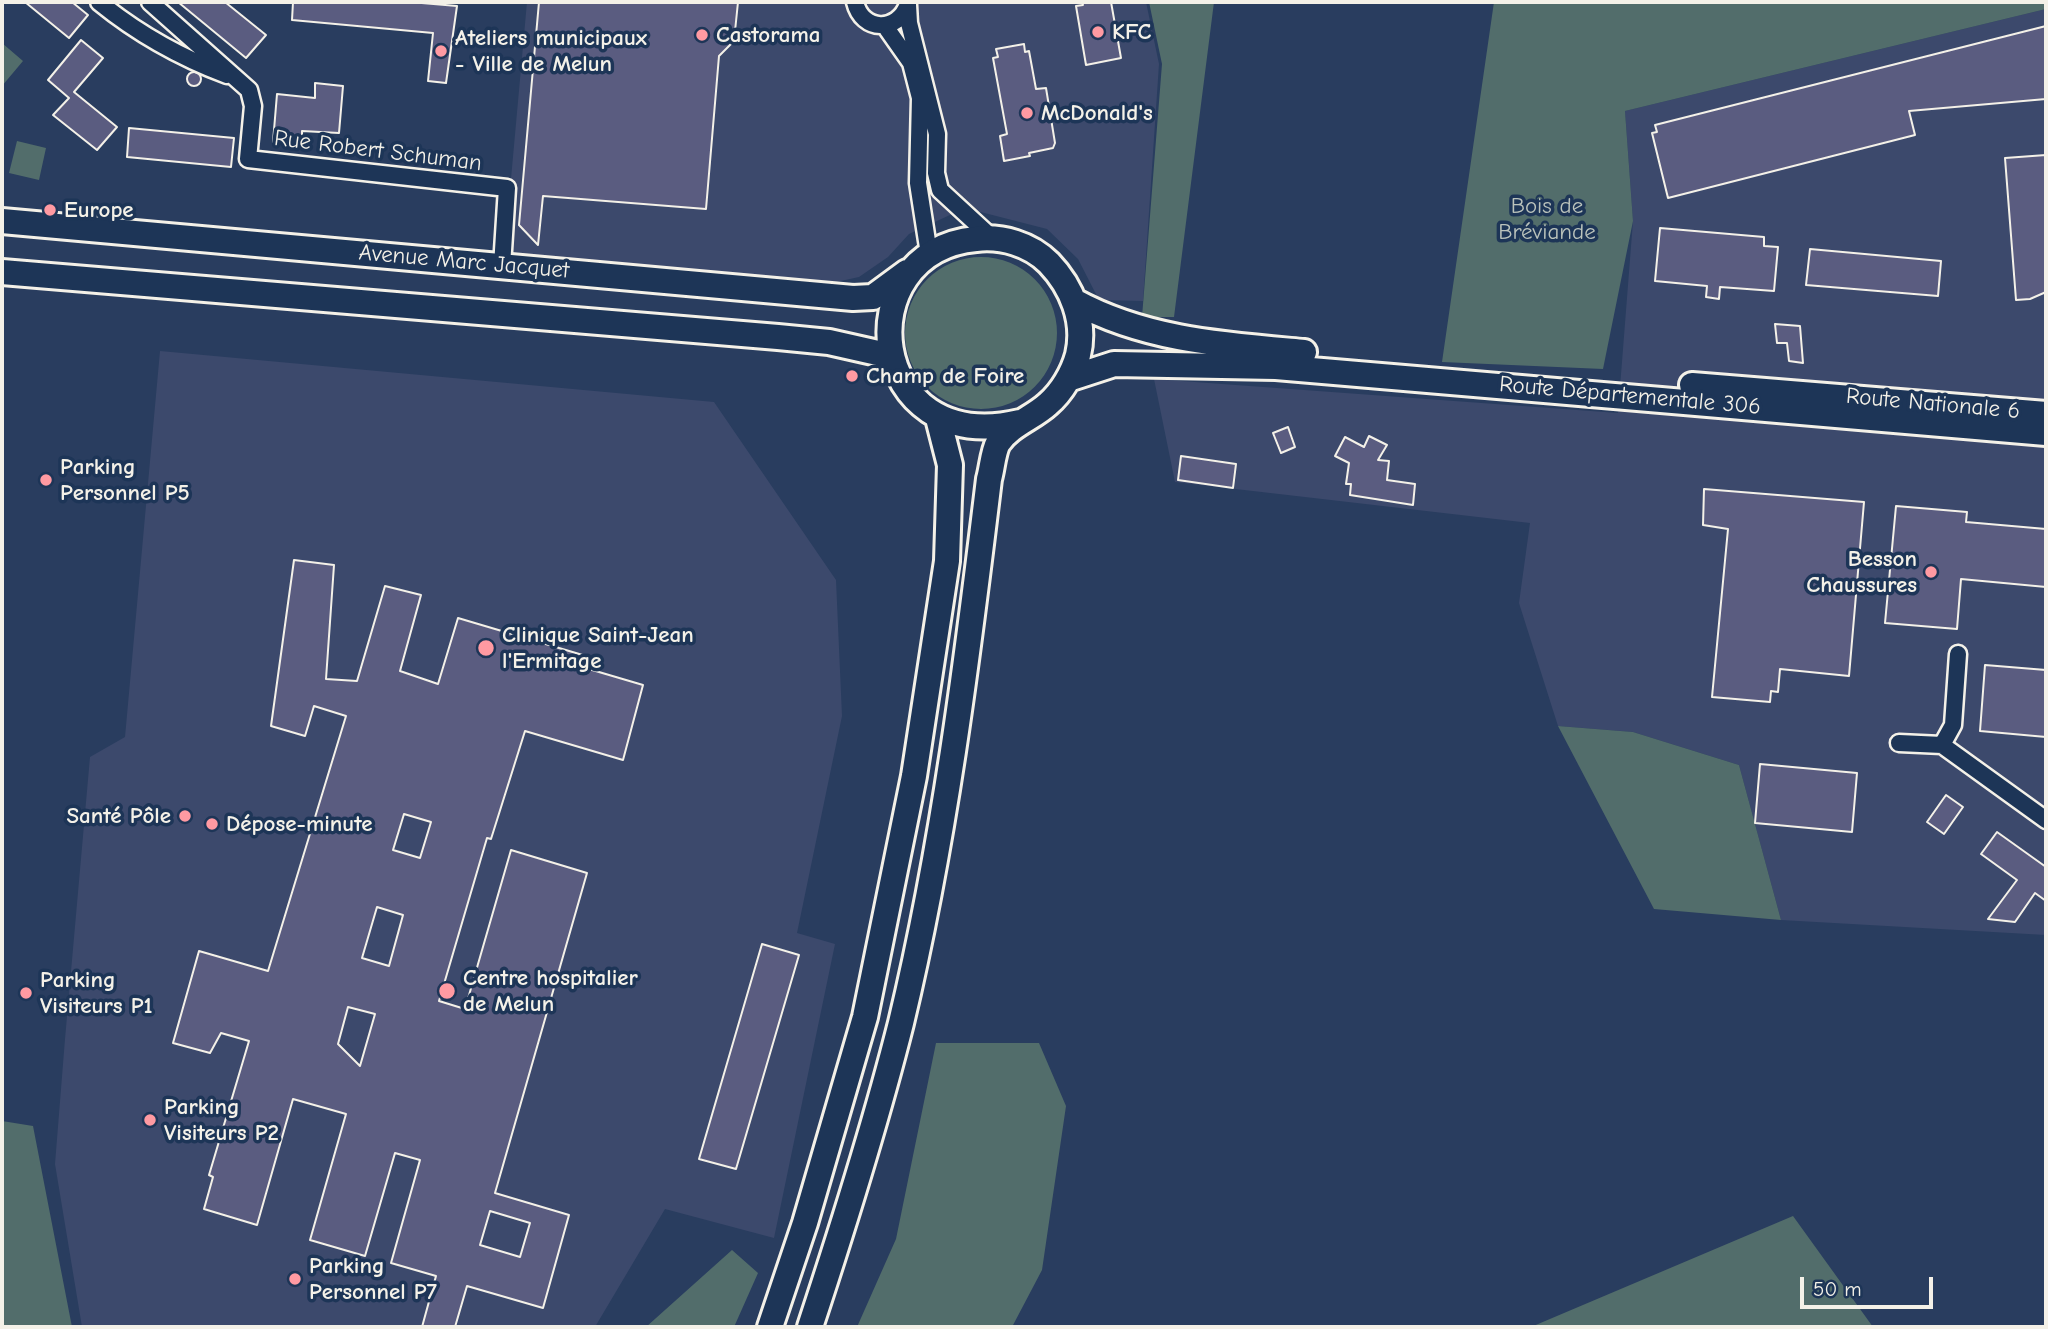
<!DOCTYPE html>
<meta charset="utf-8">
<style>
body{margin:0}
#map{position:relative;width:2048px;height:1329px;overflow:hidden;background:#293d5f;font-family:"Comic Neue",sans-serif}
canvas{display:block}
.frame{position:absolute;inset:0;border:4px solid #f4f1e8;pointer-events:none}
.scale{position:absolute;left:1800px;top:1277px;width:133px;height:32px;box-sizing:border-box;border:4px solid #f4f1e8;border-top:0;padding-left:9px;font-size:21px;line-height:24px;white-space:nowrap;color:#f4f1e8;-webkit-text-stroke:5px #1d3557;paint-order:stroke}
</style>
<div id="map">
<canvas width="2048" height="1329"></canvas>
<div class="frame"></div>
<div class="scale">50 m</div>
</div>
<script>
const ctx = document.querySelector('canvas').getContext('2d');
ctx.lineJoin = 'round';
function paint(path, color) {
  ctx.fillStyle = color;
  ctx.fill(path, 'evenodd');
}
function trace(path, color, width, dash) {
  ctx.strokeStyle = color;
  ctx.lineWidth = width;
  ctx.lineCap = dash ? 'butt' : 'round';
  ctx.setLineDash(dash || []);
  ctx.stroke(path);
}
function drawText(font, color, halo, rows, align = 'center') {
  ctx.font = font + ' "Comic Neue",sans-serif';
  ctx.lineWidth = 7;
  ctx.setLineDash([]);
  ctx.textBaseline = 'middle';
  ctx.strokeStyle = halo;
  ctx.fillStyle = color;
  for (const [text, x, y, turn = 0] of rows) {
    ctx.save();
    ctx.translate(x, y);
    ctx.rotate((+turn || 0) * Math.PI / 180);
    ctx.textAlign = isNaN(turn) ? turn : align;
    if (halo) ctx.strokeText(text, 0, 0);
    ctx.fillText(text, 0, 0);
    ctx.restore();
  }
}
const built = new Path2D(`
 M 527,2 L 1146,2 L 1159,64 L 1143,301 L 1099,300 L 1078,259 L 1047,229 L 965,208 L 909,234 L 888,257 L 859,277 L 836,282 L 504,256 Z
 M 2046,9 L 2046,935 L 1781,920 L 1739,765 L 1633,732 L 1558,726 L 1519,603 L 1530,523 L 1175,482 L 1154,379 L 1618,413 L 1633,221 L 1625,111 Z
 M 160,351 L 714,402 L 836,580 L 842,716 L 797,933 L 835,944 L 774,1238 L 665,1209 L 595,1327 L 82,1327 L 55,1164 L 65,1039 L 90,757 L 125,737 Z`);
const green = new Path2D(`
 M 1149,2 L 1214,2 L 1174,317 L 1142,317 L 1162,64 Z
 M 1494,2 L 2046,2 L 2046,9 L 1625,111 L 1633,221 L 1603,369 L 1442,362 Z
 M 2,43 L 23,61 L 2,86 Z
 M 17,141 L 46,148 L 39,180 L 9,173 Z
 M905 333a76 76 0 1 1 152 0a76 76 0 1 1-152 0Z
 M 1558,726 L 1633,732 L 1739,765 L 1781,920 L 1654,909 Z
 M 936,1043 L 1039,1043 L 1066,1106 L 1042,1270 L 1012,1327 L 857,1327 L 896,1239 Z
 M 2,1121 L 33,1126 L 72,1327 L 2,1327 Z
 M 1793,1216 L 1873,1327 L 1531,1327 Z
 M 732,1250 L 758,1273 L 734,1327 L 646,1327 Z`);
const building = new Path2D(`
 M 25,2 L 72,2 L 88,15 L 69,38 Z
 M 178,2 L 225,2 L 266,35 L 246,58 Z
 M 293,2 L 410,2 L 457,6 L 446,83 L 428,81 L 433,33 L 292,20 Z
 M 539,2 L 738,2 L 734,41 L 719,56 L 706,209 L 543,196 L 538,245 L 519,225 Z
 M 1082,2 L 1111,2 L 1121,58 L 1086,65 L 1076,6 L 1083,5 Z
 M 2046,26 L 2046,99 L 1909,111 L 1915,135 L 1668,198 L 1652,133 L 1657,132 L 1655,125 Z
 M 81,40 L 103,58 L 74,92 L 117,127 L 97,150 L 53,115 L 69,98 L 48,80 Z
 M 1024,44 L 1025,52 L 1029,51 L 1036,89 L 1046,88 L 1055,143 L 1053,148 L 1029,153 L 1030,156 L 1004,161 L 1000,136 L 1007,134 L 993,58 L 998,57 L 996,49 Z
 M187 79a7 7 0 1 1 14 0a7 7 0 1 1-14 0Z
 M 315,83 L 343,86 L 339,133 L 302,131 L 302,144 L 273,142 L 277,94 L 315,98 Z
 M 129,128 L 234,138 L 231,167 L 127,157 Z
 M 2046,155 L 2046,292 L 2030,299 L 2016,300 L 2005,158 Z
 M 1660,228 L 1764,237 L 1764,246 L 1778,247 L 1774,291 L 1720,287 L 1719,299 L 1706,297 L 1707,286 L 1655,281 Z
 M 1810,249 L 1941,261 L 1938,296 L 1806,285 Z
 M 1775,324 L 1800,326 L 1803,363 L 1789,361 L 1787,343 L 1777,343 Z
 M 1288,427 L 1295,447 L 1281,453 L 1273,433 Z
 M 1369,436 L 1387,445 L 1378,460 L 1389,461 L 1387,480 L 1415,484 L 1413,505 L 1350,495 L 1351,484 L 1346,484 L 1349,463 L 1335,456 L 1345,437 L 1364,447 Z
 M 1181,456 L 1236,464 L 1233,488 L 1178,480 Z
 M 1704,489 L 1864,502 L 1849,676 L 1780,669 L 1778,692 L 1771,691 L 1770,702 L 1712,697 L 1728,529 L 1703,525 Z
 M 1896,506 L 1967,512 L 1966,522 L 2046,529 L 2046,587 L 1961,579 L 1957,629 L 1885,623 Z
 M 294,560 L 334,565 L 326,679 L 357,681 L 385,586 L 421,595 L 400,671 L 438,684 L 458,618 L 586,656 L 582,667 L 643,685 L 623,760 L 525,731 L 491,839 L 487,838 L 439,1001 L 465,1009 L 511,850 L 587,873 L 495,1193 L 569,1215 L 543,1308 L 467,1286 L 455,1327 L 422,1327 L 436,1276 L 391,1263 L 420,1160 L 395,1153 L 365,1256 L 310,1240 L 346,1114 L 293,1099 L 257,1225 L 204,1209 L 213,1177 L 209,1175 L 249,1041 L 221,1033 L 210,1053 L 173,1043 L 199,951 L 268,971 L 346,716 L 314,706 L 305,736 L 271,726 ZM 404,814 L 431,822 L 420,858 L 393,850 ZM 377,907 L 403,915 L 389,966 L 362,958 ZM 348,1007 L 375,1014 L 360,1066 L 338,1044 ZM 490,1211 L 530,1223 L 520,1257 L 480,1245 Z
 M 1985,665 L 2046,670 L 2046,737 L 1980,731 Z
 M 1760,764 L 1857,773 L 1852,832 L 1755,823 Z
 M 1946,795 L 1963,807 L 1944,834 L 1927,822 Z
 M 1997,832 L 2046,867 L 2046,901 L 2035,893 L 2015,922 L 1988,919 L 2017,880 L 1981,854 Z
 M 762,944 L 799,955 L 736,1169 L 699,1159 Z`);
const street = new Path2D(`
 M 99,2 C 137,33 182,58 227,75
 M 150,2 L 249,90 L 253,106 L 248,159 L 507,188 L 502,266
 M 855,2 C 862,32 898,33 908,4
 M 908,5 L 909,23 L 937,134 L 936,173 L 940,190 L 991,237
 M 885,26 L 911,63 L 920,98 L 918,183 L 929,254
 M 1899,743 L 1942,745 L 1953,725 L 1958,654
 M 1942,745 L 2046,820`);
const primary = new Path2D(`
 M 2,221 L 853,298 L 873,297 L 907,272
 M 2,272 L 778,337 L 829,342 L 891,356
 M 1074,301 C 1145,340 1225,345 1304,352
 M 1068,379 L 1114,364 L 1276,367 L 2046,433
 M 1692,385 L 2046,414
 M 770,1327 L 805,1223 L 865,1017 L 914,776 L 947,561 L 950,465 L 938,418
 M 810,1327 C 843,1227 875,1126 901,1023 C 944,844 967,661 989,479 C 992,469 993,452 998,443 C 1010,425 1033,418 1048,404 C 1062,392 1073,373 1078,355 C 1086,321 1072,287 1049,263 C 1030,244 1002,236 976,239 C 845,251 865,459 1020,422`);
const markers = [
 [1098,32,7,"#ff9aa2"],
 [702,35,7,"#ff9aa2"],
 [441,51,7,"#ff9aa2"],
 [1027,113,7,"#ff9aa2"],
 [50,210,7,"#ff9aa2"],
 [852,376,7,"#ff9aa2"],
 [46,480,7,"#ff9aa2"],
 [1931,572,7,"#ff9aa2"],
 [486,648,9,"#ff9aa2"],
 [185,816,7,"#ff9aa2"],
 [212,824,7,"#ff9aa2"],
 [447,991,9,"#ff9aa2"],
 [26,993,7,"#ff9aa2"],
 [150,1120,7,"#ff9aa2"],
 [295,1279,7,"#ff9aa2"]
];
const poiNames = [
 ["KFC",1112,32],
 ["Castorama",716,35],
 ["Ateliers municipaux",455,38],
 ["- Ville de Melun",455,64],
 ["McDonald's",1041,113],
 ["Europe",64,210],
 ["Champ de Foire",866,376],
 ["Parking",60,467],
 ["Personnel P5",60,493],
 ["Besson",1917,559,"right"],
 ["Chaussures",1917,585,"right"],
 ["Clinique Saint-Jean",502,635],
 ["l'Ermitage",502,661],
 ["Santé Pôle",171,816,"right"],
 ["Dépose-minute",226,824],
 ["Centre hospitalier",463,978],
 ["de Melun",463,1004],
 ["Parking",40,980],
 ["Visiteurs P1",40,1006],
 ["Parking",164,1107],
 ["Visiteurs P2",164,1133],
 ["Parking",309,1266],
 ["Personnel P7",309,1292]
];
const streetNames = [
 ["Rue Robert Schuman",378,151,7],
 ["Avenue Marc Jacquet",464,262,5],
 ["Route Départementale 306",1630,396,5],
 ["Route Nationale 6",1933,404,5]
];
const parkNames = [
 ["Bois de",1547,206],
 ["Bréviande",1547,232]
];
paint(built, '#3c496c');
paint(green, '#526d6b');
paint(building, '#5a5c80');
trace(building, '#f4f1e8', 2);
trace(street, '#f4f1e8', 21);
trace(primary, '#f4f1e8', 30);
trace(street, '#1d3557', 16);
trace(primary, '#1d3557', 24);
for (const [x, y, r, color] of markers) {
  const dot = new Path2D();
  dot.arc(x, y, r, 0, 2 * Math.PI);
  ctx.fillStyle = color;
  ctx.fill(dot);
  trace(dot, '#1d3557', 2.5);
}
drawText('bold 23px', '#f4f1e8', '#1d3557', poiNames, 'left');
drawText('23px', '#f4f1e8', '#1d3557', streetNames);
drawText('23px', '#bbc3bc', '#1d3557', parkNames);
</script>
